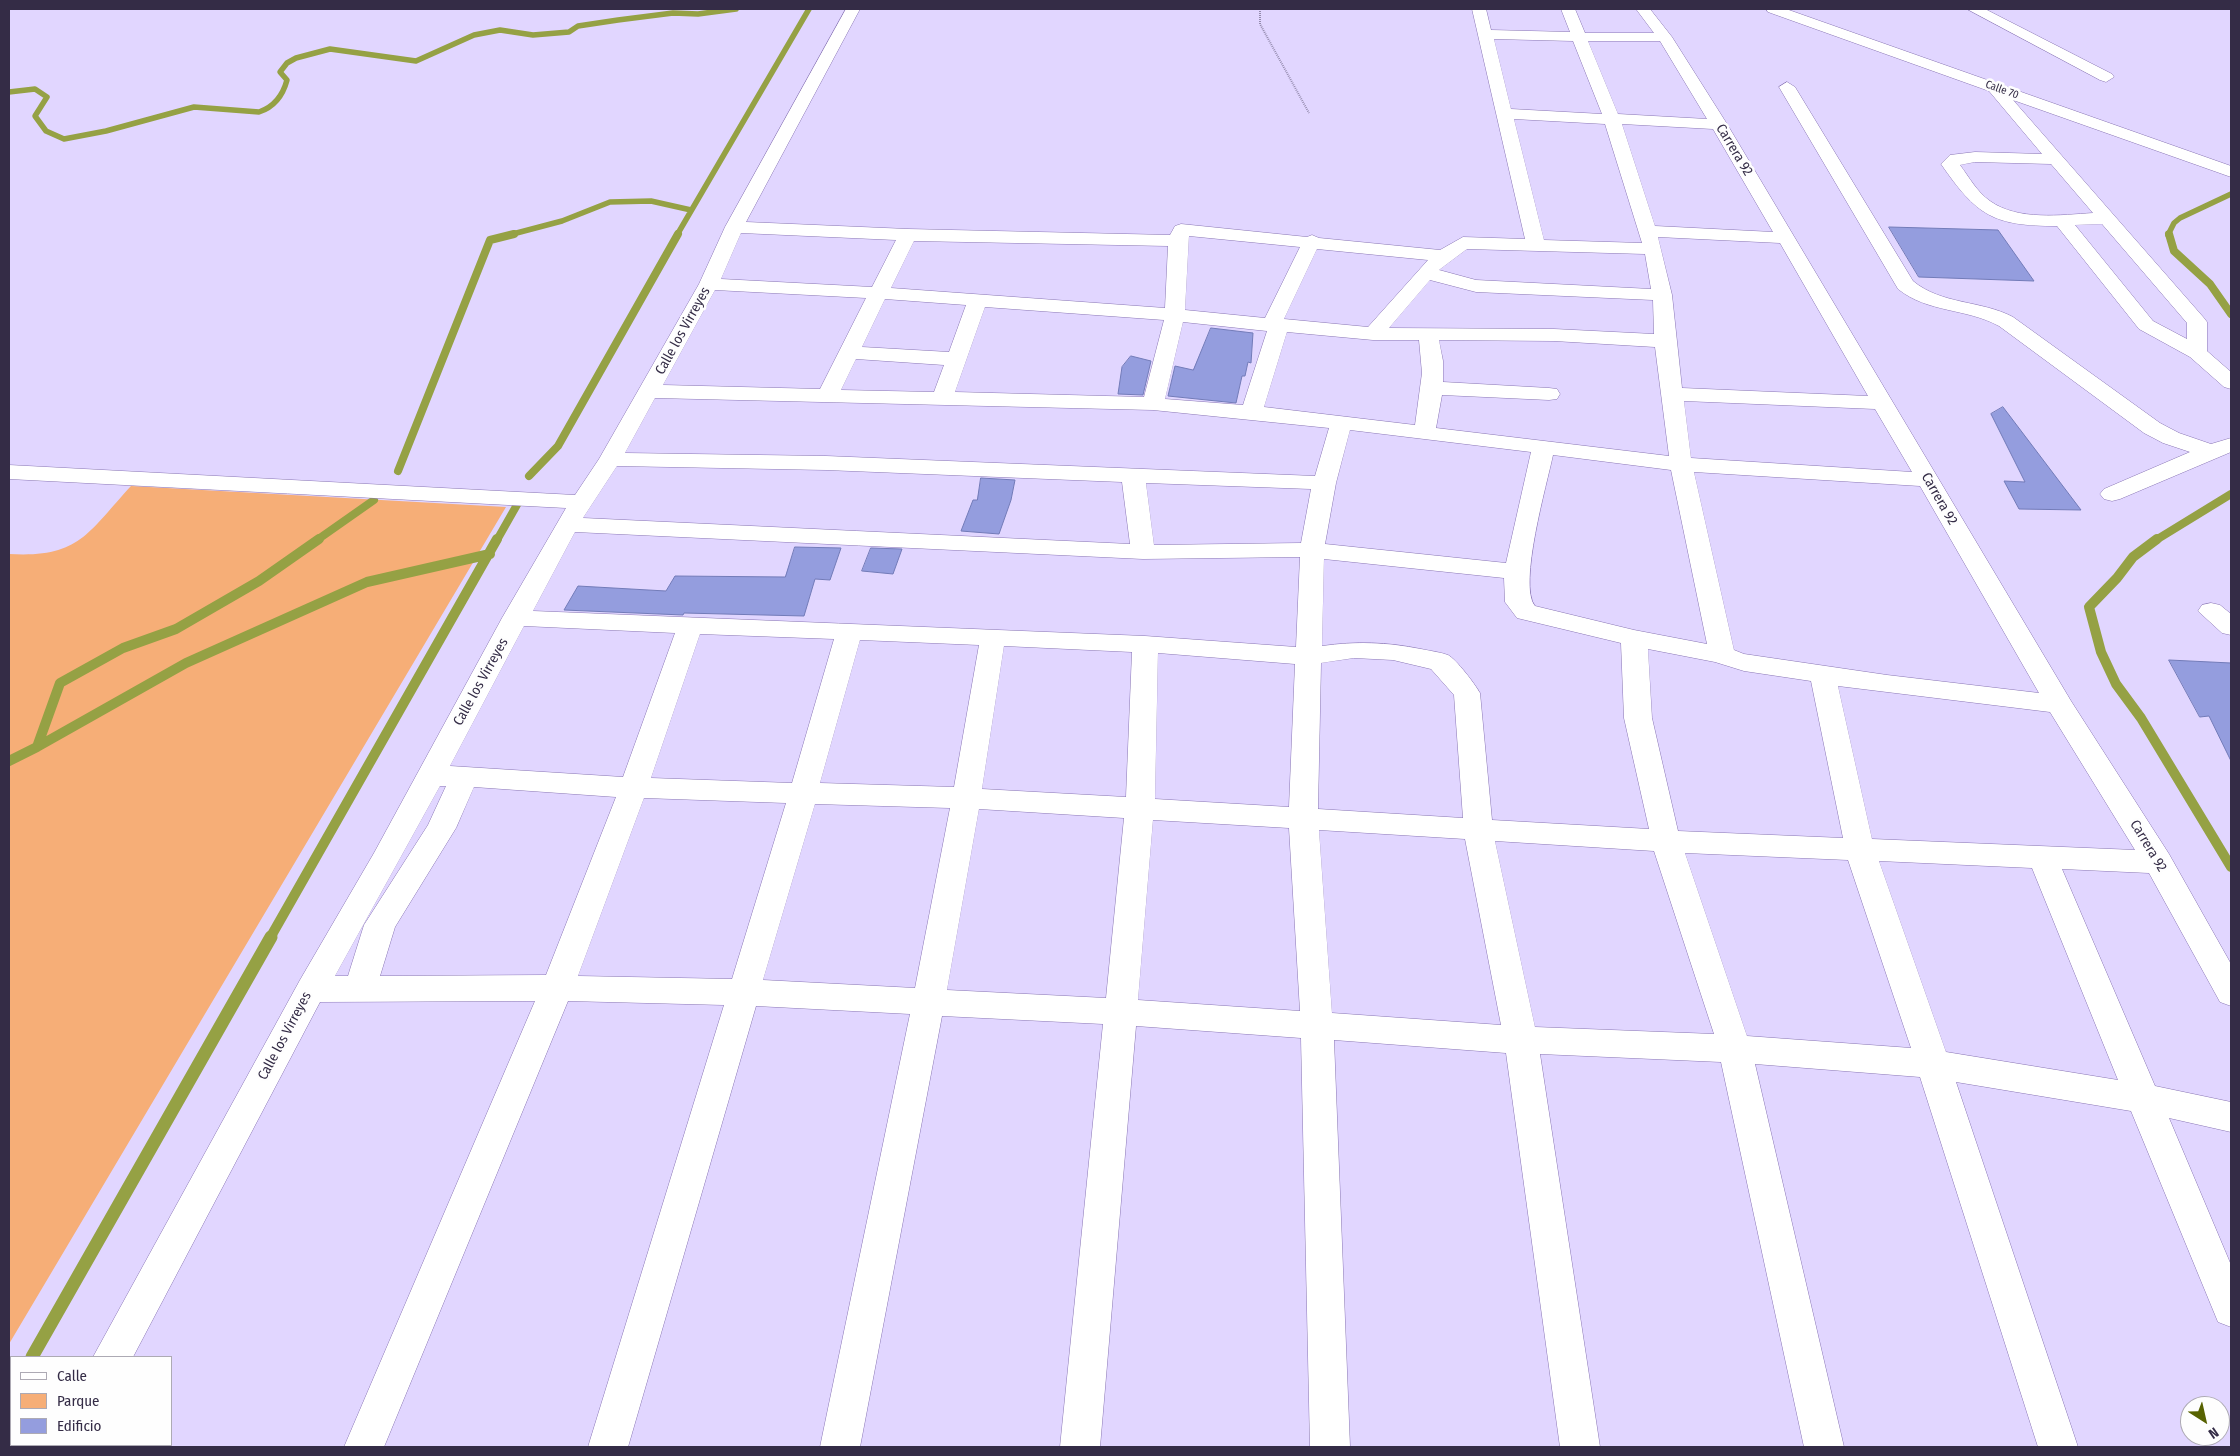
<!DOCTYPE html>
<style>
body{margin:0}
#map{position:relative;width:2240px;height:1456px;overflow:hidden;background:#e1d6ff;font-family:"Fira Sans Condensed",sans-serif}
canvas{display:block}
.frame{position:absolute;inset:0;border:10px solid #342c46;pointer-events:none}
.legend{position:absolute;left:10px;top:1356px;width:162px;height:90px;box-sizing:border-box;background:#fefefe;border:1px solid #adaab4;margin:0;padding:6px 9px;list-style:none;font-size:15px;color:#342c46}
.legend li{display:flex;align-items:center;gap:10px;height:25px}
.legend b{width:25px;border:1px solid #adaab4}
.north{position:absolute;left:2180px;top:1396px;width:50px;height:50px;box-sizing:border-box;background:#fefefe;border:1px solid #adaab4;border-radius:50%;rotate:145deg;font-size:14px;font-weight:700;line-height:20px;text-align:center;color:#342c46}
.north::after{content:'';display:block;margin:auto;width:18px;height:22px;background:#576201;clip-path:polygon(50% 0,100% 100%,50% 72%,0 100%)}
</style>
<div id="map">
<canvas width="2240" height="1456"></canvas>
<div class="frame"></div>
<ul class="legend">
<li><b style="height:6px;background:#fff"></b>Calle</li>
<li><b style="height:14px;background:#f6ae77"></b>Parque</li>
<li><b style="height:14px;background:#949dde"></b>Edificio</li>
</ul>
<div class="north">N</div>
</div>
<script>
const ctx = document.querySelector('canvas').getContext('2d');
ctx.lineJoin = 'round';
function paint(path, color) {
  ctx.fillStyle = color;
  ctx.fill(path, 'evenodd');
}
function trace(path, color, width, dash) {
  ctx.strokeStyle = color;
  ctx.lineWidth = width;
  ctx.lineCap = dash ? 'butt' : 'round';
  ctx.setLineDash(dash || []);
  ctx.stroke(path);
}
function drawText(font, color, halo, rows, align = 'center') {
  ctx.font = font + ' "Fira Sans Condensed",sans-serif';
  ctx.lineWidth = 5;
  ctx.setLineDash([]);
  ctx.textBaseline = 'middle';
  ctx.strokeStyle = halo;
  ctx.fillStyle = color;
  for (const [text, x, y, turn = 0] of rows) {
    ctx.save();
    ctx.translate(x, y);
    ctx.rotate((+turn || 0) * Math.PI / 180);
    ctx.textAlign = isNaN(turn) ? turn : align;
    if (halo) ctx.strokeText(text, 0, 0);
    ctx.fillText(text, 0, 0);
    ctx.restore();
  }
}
const green = new Path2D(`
 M 131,486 L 506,507 L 9,1344 L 9,554 C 79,558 87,534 131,486 Z`);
const streamFar3 = new Path2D(`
 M 9,92 L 35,89 L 47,97 L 35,116 L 46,131 L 64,139 L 106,131 L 194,107 L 259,112 C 274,107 283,95 287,80 L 280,72 L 287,63 L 296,58 L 330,49 L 416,61 L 474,35 L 500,30 L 533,35 L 569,32 L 578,26 L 618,20 L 673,13 L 698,14 L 736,9
 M 509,235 L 562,221 L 610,202 L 651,201 L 691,210
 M 677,235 L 809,9
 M 2168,235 L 2174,223 L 2180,218 L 2231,194`);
const streamFar2 = new Path2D(`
 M 2169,234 L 2174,251 L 2210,284 L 2231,314
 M 398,471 L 490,240 L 514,234
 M 529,476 L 558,446 L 678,234
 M 317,540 L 374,500
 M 497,540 L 518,503
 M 2156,540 L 2231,494`);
const streamFar1 = new Path2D(`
 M 2157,539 L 2133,557 L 2117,578 L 2089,607 L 2101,652 L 2116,684 L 2141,718 L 2231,867
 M 37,747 L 186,663 L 367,582 L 490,554
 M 9,761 L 37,747 L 60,683 L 123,648 L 176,629 L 259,581 L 319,539
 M 270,938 L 497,539`);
const stream = new Path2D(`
 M 32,1357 L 271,937
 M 9,1397 L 11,1393`);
const building = new Path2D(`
 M 1889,227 L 1998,230 L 2034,281 L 1919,277 Z
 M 1211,328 L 1253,333 L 1251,363 L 1248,362 L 1245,376 L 1242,376 L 1236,403 L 1168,396 L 1175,366 L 1193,370 Z
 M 1131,356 L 1151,361 L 1143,395 L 1118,394 L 1122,367 Z
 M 2003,407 L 2081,510 L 2019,509 L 2004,481 L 2025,482 L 1991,414 Z
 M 981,478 L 1015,480 L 1011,500 L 999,534 L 961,531 L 973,500 L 977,500 Z
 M 795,547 L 841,548 L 830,580 L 815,579 L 804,616 L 684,613 L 683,615 L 564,610 L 578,586 L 666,591 L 675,576 L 785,577 Z
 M 871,548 L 902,549 L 893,574 L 862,571 Z
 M 2169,660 L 2231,663 L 2231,761 L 2209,716 L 2200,717 Z`);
const path = new Path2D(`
 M 1260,9 L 1260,24 L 1309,113`);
const minor = new Path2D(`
 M 846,9 L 860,9 L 746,222 L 908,229 L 1170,235 L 1175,226 L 1181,224 L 1307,237 L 1312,235 L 1319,238 L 1440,250 L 1463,237 L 1525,239 L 1472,9 L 1486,9 L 1491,30 L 1570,32 L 1561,9 L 1575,9 L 1585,33 L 1654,33 L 1636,9 L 1650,9 L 1672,37 L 1727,124 L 2071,701 L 2169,854 L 2231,964 L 2231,1006 L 2220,1002 L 2149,873 L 2062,869 L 2155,1086 L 2231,1102 L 2231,1132 L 2169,1118 L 2231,1265 L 2231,1327 L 2218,1322 L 2131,1111 L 1956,1082 L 2078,1447 L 2038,1447 L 1920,1077 L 1755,1064 L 1844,1447 L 1804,1447 L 1721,1062 L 1540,1054 L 1600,1447 L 1560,1447 L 1506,1053 L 1334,1040 L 1350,1447 L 1310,1447 L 1301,1038 L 1136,1026 L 1100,1447 L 1060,1447 L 1103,1024 L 942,1016 L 860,1447 L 820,1447 L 910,1014 L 756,1006 L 628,1447 L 588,1447 L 724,1005 L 568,1001 L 384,1447 L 344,1447 L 535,1001 L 320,1002 L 133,1357 L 93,1357 L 300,980 L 374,853 L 502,618 L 566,508 L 9,479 L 9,465 L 575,495 L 599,459 L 699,284 L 725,227 ZM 1494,39 L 1573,41 L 1602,114 L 1511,109 ZM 1588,41 L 1660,41 L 1707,119 L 1618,114 ZM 1514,119 L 1605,124 L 1642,243 L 1544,240 ZM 1622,124 L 1713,129 L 1773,232 L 1655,226 ZM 741,233 L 896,240 L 872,287 L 721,279 ZM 1189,236 L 1300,247 L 1265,318 L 1185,310 ZM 1658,237 L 1780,243 L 1868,396 L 1682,388 L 1672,295 ZM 914,241 L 1168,246 L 1165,308 L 891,288 ZM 1317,249 L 1428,260 L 1368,327 L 1284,319 ZM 1467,249 L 1645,254 L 1651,289 L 1476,280 L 1439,270 ZM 1430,280 L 1476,292 L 1653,300 L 1654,334 L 1554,329 L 1389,328 ZM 715,290 L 866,298 L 820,389 L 663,385 ZM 885,299 L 966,305 L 949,352 L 862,347 ZM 985,307 L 1164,320 L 1144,397 L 955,392 ZM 1183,322 L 1267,331 L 1243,405 L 1165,399 ZM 1287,332 L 1373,340 L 1419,340 L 1422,373 L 1415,425 L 1264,407 ZM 1439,340 L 1554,341 L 1655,347 L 1669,456 L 1436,428 L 1442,395 L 1549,400 L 1557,399 L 1560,394 L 1557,389 L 1549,388 L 1443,382 L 1443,361 ZM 856,359 L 944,365 L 934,392 L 841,390 ZM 655,398 L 1153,410 L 1329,428 L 1315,476 L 826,456 L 625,453 ZM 1684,401 L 1875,409 L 1912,472 L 1691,458 ZM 1350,430 L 1531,452 L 1506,563 L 1325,544 L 1336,483 ZM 1553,455 L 1671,470 L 1707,644 L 1634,630 L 1535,606 C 1518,585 1547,484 1553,455 ZM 617,466 L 826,470 L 1122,482 L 1130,544 L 583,518 ZM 1694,472 L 1920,486 L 2039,693 L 1887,675 L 1744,654 L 1734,650 ZM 1146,483 L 1311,489 L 1301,543 L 1154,545 ZM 575,532 L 1143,559 L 1300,557 L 1296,647 L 1145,636 L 533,611 ZM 1324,559 L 1504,578 L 1505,602 L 1517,618 L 1621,643 L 1624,718 L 1649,829 L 1492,820 L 1480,693 C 1475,684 1456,659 1448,655 C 1440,652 1430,651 1421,649 C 1387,642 1356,641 1322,646 ZM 524,626 L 675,633 L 623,777 L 450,766 ZM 700,634 L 834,639 L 792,783 L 651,778 ZM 860,640 L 979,645 L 954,787 L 820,783 ZM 1004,646 L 1132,652 L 1126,797 L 982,789 ZM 1648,649 L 1715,662 L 1744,671 L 1811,681 L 1843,838 L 1678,831 L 1652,718 ZM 1158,653 L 1295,664 L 1289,807 L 1155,799 ZM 1354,658 L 1393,660 L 1431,669 L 1454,695 L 1463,818 L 1318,809 L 1321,663 ZM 1838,686 L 2050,712 L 2135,850 L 1872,839 ZM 440,786 L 446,786 L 428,825 L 364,925 L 348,976 L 335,976 ZM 474,787 L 616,797 L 546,975 L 380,976 L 395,927 L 456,828 ZM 644,798 L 786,803 L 732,979 L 578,976 ZM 815,804 L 950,808 L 915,988 L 763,980 ZM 979,809 L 1124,818 L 1106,998 L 947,990 ZM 1153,820 L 1289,828 L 1300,1011 L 1138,1000 ZM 1319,830 L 1465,839 L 1501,1025 L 1332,1013 ZM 1495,841 L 1654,851 L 1714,1034 L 1535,1027 ZM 1685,853 L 1848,860 L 1911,1048 L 1747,1036 ZM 1879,861 L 2032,868 L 2118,1080 L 1946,1052 Z
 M 1766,9 L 1786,9 L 2231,166 L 2231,177 L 2013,100 L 2204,318 L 2207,322 L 2207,351 L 2231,372 L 2231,389 L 2224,387 L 2190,357 L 2139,329 L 2057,226 C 1993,226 1977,216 1941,164 L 1950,155 L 1975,152 L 2042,154 L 1989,91 L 1768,12 ZM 1975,162 L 2051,164 L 2093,213 C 2061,215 2018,221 1990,201 C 1977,192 1969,177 1960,165 ZM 2102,224 L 2187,323 L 2187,339 L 2153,321 L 2075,225 Z
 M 1967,9 L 1985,9 L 2112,74 L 2114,77 L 2106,82 L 2100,80 Z
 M 1787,82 L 1795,87 L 1913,281 C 1942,305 1981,300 2013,317 L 2160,423 L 2179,433 L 2211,444 L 2231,438 L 2231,452 L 2120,499 L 2112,501 L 2104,499 L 2100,494 L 2104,489 L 2190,452 L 2163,443 L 2144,433 L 1999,326 C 1966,308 1928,313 1898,289 L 1779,87 Z
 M 2211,603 L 2220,605 L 2231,614 L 2231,635 L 2222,633 L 2198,611 L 2202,605 Z
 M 44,1445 L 85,1445 L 84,1447 L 43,1447 Z`);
const farStreetnames = [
 ["Calle 70",2002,90,20]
];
const streetNames = [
 ["Carrera 92",1734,150,59],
 ["Calle los Virreyes",683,331,-61],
 ["Carrera 92",1939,499,60],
 ["Calle los Virreyes",481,682,-61],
 ["Carrera 92",2148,846,59],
 ["Calle los Virreyes",285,1036,-62]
];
paint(green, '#f6ae77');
trace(streamFar3, '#95a144', 5.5);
trace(streamFar2, '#95a144', 8);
trace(streamFar1, '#95a144', 10);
trace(stream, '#95a144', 13);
paint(building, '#949dde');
trace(building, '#727bb8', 1);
trace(minor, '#8976b4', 1);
trace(path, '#9289ab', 2, [1, 1]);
paint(minor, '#fff');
drawText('11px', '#342c46', '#fefefe', farStreetnames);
drawText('14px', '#342c46', '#fefefe', streetNames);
</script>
